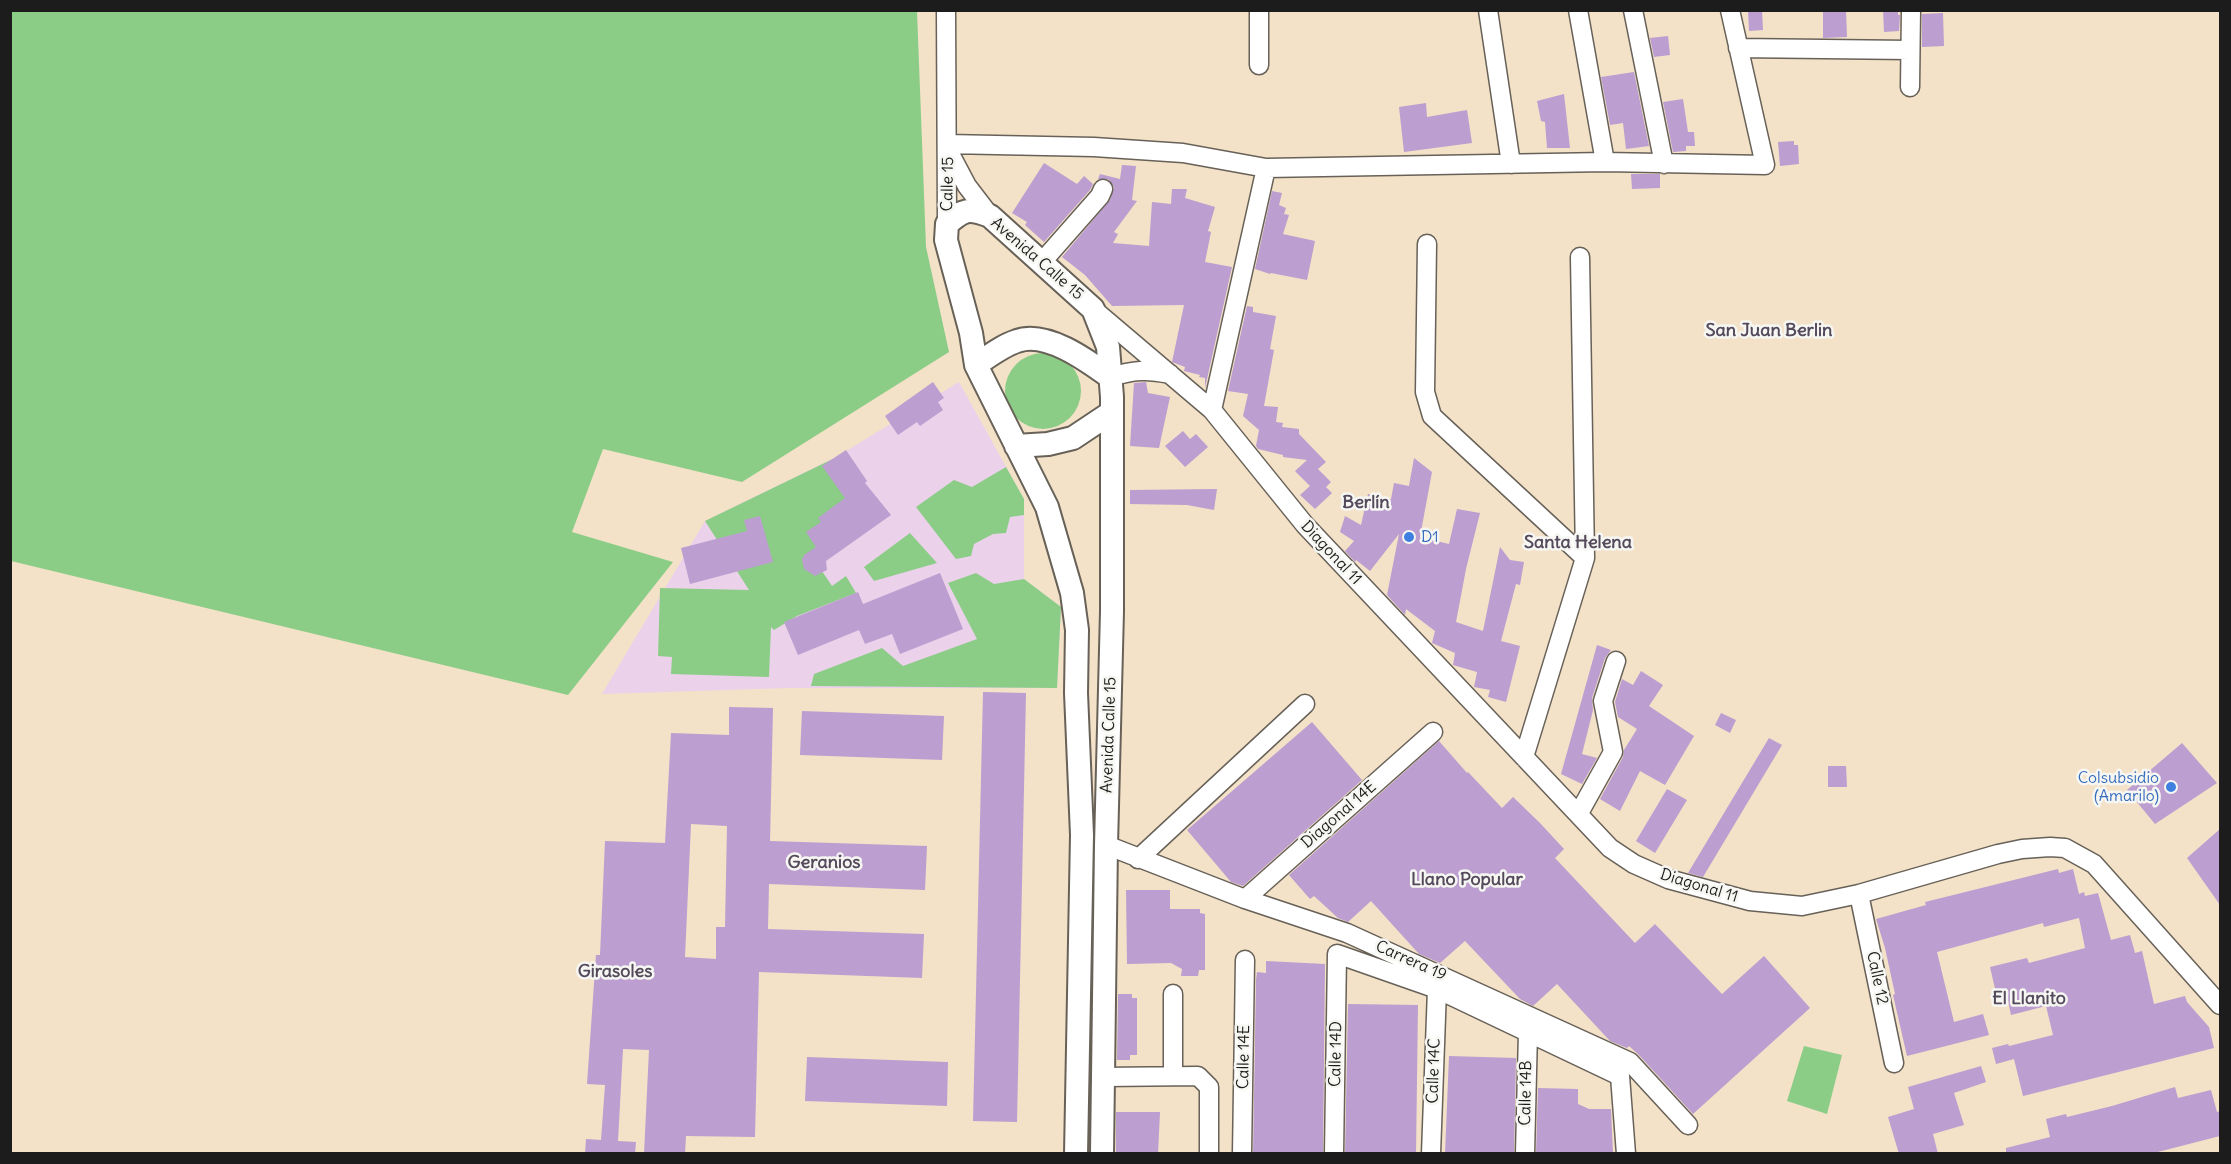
<!DOCTYPE html>
<meta charset="utf-8">
<style>
body{margin:0}
#map{position:relative;width:2231px;height:1164px;overflow:hidden;background:#f3e1c8;font-family:Delius,sans-serif}
canvas{display:block}
.frame{position:absolute;inset:0;border:12px solid #1c1c1c;pointer-events:none}
</style>
<div id="map">
<canvas width="2231" height="1164"></canvas>
<div class="frame"></div>
</div>
<script>
const ctx = document.querySelector('canvas').getContext('2d');
ctx.lineJoin = 'round';
function paint(path, color) {
  ctx.fillStyle = color;
  ctx.fill(path, 'evenodd');
}
function trace(path, color, width, dash) {
  ctx.strokeStyle = color;
  ctx.lineWidth = width;
  ctx.lineCap = dash ? 'butt' : 'round';
  ctx.setLineDash(dash || []);
  ctx.stroke(path);
}
function drawText(font, color, halo, rows, align = 'center') {
  ctx.font = font + ' Delius,sans-serif';
  ctx.lineWidth = 5;
  ctx.setLineDash([]);
  ctx.textBaseline = 'middle';
  ctx.strokeStyle = halo;
  ctx.fillStyle = color;
  for (const [text, x, y, turn = 0] of rows) {
    ctx.save();
    ctx.translate(x, y);
    ctx.rotate((+turn || 0) * Math.PI / 180);
    ctx.textAlign = isNaN(turn) ? turn : align;
    if (halo) ctx.strokeText(text, 0, 0);
    ctx.fillText(text, 0, 0);
    ctx.restore();
  }
}
const built = new Path2D(`
 M 959,382 L 1024,499 L 1024,579 L 1061,607 L 1057,688 L 789,688 L 602,694 L 705,521 L 838,456 Z`);
const green = new Path2D(`
 M 11,10 L 917,11 L 926,247 L 949,352 L 742,482 L 603,449 L 572,532 L 673,562 L 568,695 L 11,561 Z
 M1005 391a38 38 0 1 1 76 0a38 38 0 1 1-76 0Z
 M 839,456 L 868,494 L 823,544 L 811,555 L 832,586 L 846,576 L 856,593 L 797,616 L 774,630 L 771,627 L 769,677 L 671,674 L 672,657 L 658,656 L 660,588 L 749,590 L 705,521 Z
 M 1006,467 L 1024,499 L 1024,515 L 1010,517 L 1006,533 L 993,534 L 974,544 L 971,556 L 956,559 L 916,507 L 954,480 L 972,487 Z
 M 910,533 L 937,563 L 874,581 L 864,567 Z
 M 976,573 L 994,584 L 1024,579 L 1061,607 L 1057,688 L 811,686 L 814,674 L 882,648 L 903,666 L 977,639 L 948,583 Z
 M 1804,1046 L 1842,1055 L 1827,1114 L 1787,1101 Z`);
const building = new Path2D(`
 M 1748,10 L 1762,10 L 1763,30 L 1749,31 Z
 M 1823,10 L 1846,10 L 1847,37 L 1823,38 Z
 M 1883,10 L 1898,10 L 1898,15 L 1900,15 L 1899,31 L 1884,32 Z
 M 1943,13 L 1944,46 L 1922,47 L 1922,14 Z
 M 1668,36 L 1670,55 L 1654,57 L 1650,38 Z
 M 1634,72 L 1649,146 L 1626,149 L 1623,123 L 1610,125 L 1601,77 Z
 M 1564,94 L 1570,148 L 1547,148 L 1545,122 L 1541,121 L 1537,101 Z
 M 1683,99 L 1688,132 L 1694,132 L 1695,146 L 1686,146 L 1686,151 L 1673,152 L 1663,102 Z
 M 1426,103 L 1427,117 L 1467,110 L 1472,143 L 1404,152 L 1399,107 Z
 M 1794,141 L 1794,145 L 1798,145 L 1799,164 L 1780,166 L 1778,142 Z
 M 1044,163 L 1077,184 L 1084,176 L 1093,184 L 1090,190 L 1044,242 L 1025,225 L 1027,222 L 1012,213 Z
 M 1122,165 L 1136,166 L 1132,200 L 1137,201 L 1114,232 L 1118,234 L 1113,243 L 1149,246 L 1152,202 L 1171,204 L 1172,189 L 1187,189 L 1185,198 L 1215,207 L 1208,231 L 1211,232 L 1205,262 L 1232,267 L 1205,388 L 1205,378 L 1199,377 L 1200,375 L 1184,371 L 1185,367 L 1172,362 L 1184,305 L 1112,306 L 1085,275 L 1062,257 L 1110,200 L 1114,187 L 1108,179 L 1098,179 L 1100,174 L 1120,179 Z
 M 1631,174 L 1660,174 L 1660,188 L 1632,189 Z
 M 1272,191 L 1282,193 L 1279,205 L 1286,208 L 1284,214 L 1289,215 L 1283,234 L 1315,241 L 1307,280 L 1271,273 L 1270,274 L 1255,269 Z
 M 1247,306 L 1253,307 L 1253,312 L 1276,316 L 1270,349 L 1274,350 L 1264,406 L 1278,407 L 1276,422 L 1283,423 L 1282,427 L 1299,429 L 1299,434 L 1326,462 L 1318,469 L 1331,482 L 1326,487 L 1332,493 L 1315,509 L 1300,495 L 1310,486 L 1295,471 L 1307,460 L 1283,457 L 1283,455 L 1258,449 L 1256,446 L 1259,430 L 1243,416 L 1248,394 L 1228,391 Z
 M 933,382 L 944,398 L 938,402 L 943,410 L 920,426 L 917,422 L 898,435 L 885,416 Z
 M 1146,382 L 1148,393 L 1170,397 L 1159,448 L 1130,446 L 1134,383 Z
 M 1183,431 L 1190,439 L 1196,434 L 1208,447 L 1185,467 L 1165,446 Z
 M 846,450 L 867,481 L 865,483 L 891,515 L 826,561 L 827,570 L 815,576 L 804,569 L 802,560 L 804,555 L 816,547 L 806,532 L 821,522 L 818,518 L 845,498 L 822,466 Z
 M 1414,458 L 1432,472 L 1420,537 L 1449,544 L 1457,509 L 1480,513 L 1466,569 L 1456,622 L 1483,631 L 1500,547 L 1510,560 L 1524,562 L 1520,585 L 1516,584 L 1501,641 L 1520,646 L 1506,702 L 1488,697 L 1490,690 L 1474,687 L 1477,672 L 1453,665 L 1455,653 L 1432,643 L 1435,631 L 1406,609 L 1405,615 L 1387,595 L 1399,534 L 1370,571 L 1356,560 L 1355,562 L 1345,551 L 1354,541 L 1340,532 L 1345,516 L 1361,525 L 1368,494 L 1391,499 L 1394,483 L 1409,486 Z
 M 1217,489 L 1214,510 L 1187,505 L 1130,504 L 1130,490 Z
 M 760,516 L 773,562 L 690,584 L 681,548 L 747,531 L 744,520 Z
 M 940,573 L 963,629 L 900,654 L 892,634 L 865,644 L 859,630 L 798,655 L 784,622 L 858,592 L 863,604 Z
 M 1597,645 L 1611,650 L 1605,658 L 1592,698 L 1593,710 L 1582,754 L 1597,758 L 1582,784 L 1561,774 Z
 M 1641,671 L 1663,685 L 1649,706 L 1694,736 L 1665,785 L 1640,771 L 1620,811 L 1600,799 L 1623,757 L 1624,750 L 1637,729 L 1618,717 L 1615,702 L 1622,679 L 1633,685 Z
 M 983,692 L 1026,693 L 1017,1122 L 973,1121 Z
 M 729,707 L 773,708 L 770,841 L 927,846 L 925,890 L 769,884 L 768,929 L 924,934 L 922,978 L 759,972 L 755,1137 L 686,1136 L 685,1154 L 644,1154 L 649,1050 L 623,1049 L 618,1141 L 636,1142 L 635,1154 L 585,1154 L 586,1139 L 601,1140 L 605,1085 L 587,1084 L 596,955 L 600,955 L 605,841 L 665,843 L 671,733 L 729,735 ZM 691,824 L 727,826 L 725,927 L 716,927 L 716,959 L 685,957 Z
 M 802,711 L 944,716 L 942,760 L 800,755 Z
 M 1721,713 L 1736,720 L 1730,733 L 1715,725 Z
 M 1312,722 L 1362,780 L 1243,886 L 1231,882 L 1187,830 Z
 M 1769,738 L 1782,745 L 1703,877 L 1688,873 Z
 M 1439,741 L 1467,773 L 1468,772 L 1502,808 L 1513,797 L 1540,823 L 1564,849 L 1555,858 L 1635,943 L 1655,924 L 1722,994 L 1764,956 L 1810,1008 L 1693,1114 L 1638,1054 L 1629,1046 L 1627,1048 L 1610,1041 L 1557,984 L 1533,1006 L 1520,999 L 1465,941 L 1440,963 L 1419,954 L 1371,901 L 1348,922 L 1338,918 L 1314,896 L 1310,899 L 1289,875 Z
 M 2182,743 L 2217,783 L 2155,824 L 2127,790 Z
 M 1828,766 L 1846,766 L 1847,787 L 1828,787 Z
 M 1667,789 L 1687,800 L 1655,853 L 1636,841 Z
 M 2220,829 L 2220,905 L 2187,858 Z
 M 2058,869 L 2059,873 L 2073,869 L 2079,894 L 2084,892 L 2085,896 L 2098,893 L 2111,940 L 2130,935 L 2135,953 L 2142,951 L 2154,1004 L 2185,996 L 2187,1002 L 2209,1027 L 2214,1048 L 2023,1096 L 2014,1059 L 1996,1064 L 1992,1048 L 2008,1044 L 2009,1046 L 2053,1035 L 2046,1006 L 2011,1015 L 2006,991 L 1996,993 L 1990,967 L 2027,958 L 2029,963 L 2085,948 L 2079,918 L 2044,927 L 2043,923 L 1937,952 L 1954,1022 L 1983,1014 L 1989,1035 L 1907,1056 L 1893,995 L 1895,994 L 1885,948 L 1876,919 L 1926,905 L 1925,902 Z
 M 1126,890 L 1170,890 L 1170,909 L 1200,909 L 1200,913 L 1205,914 L 1205,970 L 1199,970 L 1198,976 L 1181,976 L 1182,969 L 1171,963 L 1127,964 Z
 M 1266,961 L 1325,964 L 1323,1154 L 1253,1154 L 1256,980 L 1257,972 L 1266,973 Z
 M 1118,994 L 1132,994 L 1132,998 L 1137,998 L 1137,1055 L 1130,1055 L 1130,1060 L 1117,1060 Z
 M 1348,1004 L 1418,1005 L 1416,1154 L 1345,1154 Z
 M 1449,1056 L 1516,1058 L 1514,1154 L 1445,1154 Z
 M 807,1057 L 948,1062 L 947,1106 L 805,1101 Z
 M 1981,1066 L 1986,1082 L 1954,1093 L 1964,1125 L 1933,1134 L 1938,1154 L 1899,1154 L 1888,1117 L 1914,1109 L 1908,1087 Z
 M 2175,1087 L 2178,1098 L 2211,1090 L 2217,1112 L 2220,1111 L 2220,1136 L 2150,1154 L 2006,1154 L 2006,1148 L 2050,1137 L 2046,1119 L 2066,1114 L 2067,1117 L 2112,1106 Z
 M 1538,1088 L 1578,1089 L 1578,1104 L 1589,1109 L 1611,1109 L 1613,1154 L 1536,1154 Z
 M 1116,1112 L 1160,1112 L 1158,1154 L 1116,1154 Z`);
const minor = new Path2D(`
 M 946,10 L 947,224
 M 1488,10 L 1511,164
 M 1578,10 L 1605,162
 M 1633,10 L 1664,164
 M 1738,48 L 1910,50
 M 1259,65 L 1259,10
 M 1910,87 L 1911,10
 M 947,144 L 1094,147 L 1183,153 L 1266,168 L 1605,162 L 1765,165 L 1730,10
 M 949,152 L 967,186 L 990,216
 M 1427,244 L 1425,392 L 1432,416 L 1585,558
 M 1041,263 L 1100,196 L 1103,189
 M 1093,309 L 1212,410 L 1305,525 L 1610,848 L 1634,864 L 1668,879 L 1750,901 L 1802,906 L 1859,894 L 1998,854 L 2022,849 L 2050,847 L 2065,848 L 2094,864 L 2220,1005
 M 1110,377 C 1134,370 1146,369 1170,374
 M 1212,410 L 1266,168
 M 1524,757 L 1585,558 L 1580,257
 M 1579,813 L 1613,752 L 1603,701 L 1616,661
 M 1106,845 L 1245,899 L 1347,933 L 1630,1062 L 1688,1125
 M 1138,859 L 1305,704
 M 1859,894 L 1894,1063
 M 1245,899 L 1433,732
 M 1173,994 L 1173,1076
 M 1103,1077 L 1198,1076 L 1209,1087 L 1209,1154
 M 1242,1154 L 1245,960
 M 1334,1154 L 1337,954 L 1437,989 L 1620,1076 L 1626,1154
 M 1431,1154 L 1437,989
 M 1525,1154 L 1528,1032`);
const major = new Path2D(`
 M 976,365 C 989,356 1002,346 1017,341 C 1046,330 1088,361 1110,377
 M 1016,446 L 1048,444 L 1073,438 L 1112,412
 M 1076,1154 L 1082,835 L 1076,693 L 1077,630 L 1072,593 L 1047,507 L 976,365 L 971,333 L 946,240 L 947,224 C 964,209 968,208 990,216 L 1093,309 L 1108,347 L 1112,397 L 1112,611 L 1106,845 L 1102,1154`);
const markers = [
 [1409,537,6,"#3f7fe0"],
 [2171,787,6,"#3f7fe0"]
];
const streetNames = [
 ["Calle 15",948,184,-89],
 ["Avenida Calle 15",1037,259,41],
 ["Diagonal 11",1331,553,47],
 ["Avenida Calle 15",1109,735,-88],
 ["Diagonal 14E",1339,815,-41],
 ["Diagonal 11",1699,886,17],
 ["Carrera 19",1411,961,24],
 ["Calle 12",1877,978,78],
 ["Calle 14D",1336,1054,-89],
 ["Calle 14E",1244,1057,-89],
 ["Calle 14C",1434,1071,-88],
 ["Calle 14B",1526,1093,-89]
];
const shopNames = [
 ["D1",1421,537],
 ["Colsubsidio",2159,778,"right"],
 ["(Amarilo)",2159,796,"right"]
];
const neighbourhoodNames = [
 ["San Juan Berlin",1769,331],
 ["Berlín",1366,503],
 ["Santa Helena",1578,543],
 ["Geranios",824,863],
 ["Llano Popular",1467,880],
 ["Girasoles",615,972],
 ["El Llanito",2029,999]
];
paint(built, '#ecd1ea');
paint(green, '#8bcd86');
paint(building, '#bc9ed0');
trace(minor, '#676158', 21);
trace(major, '#676158', 26);
trace(minor, '#fff', 18);
trace(major, '#fff', 22);
for (const [x, y, r, color] of markers) {
  const dot = new Path2D();
  dot.arc(x, y, r, 0, 2 * Math.PI);
  ctx.fillStyle = color;
  ctx.fill(dot);
  trace(dot, '#f6f6f2', 2);
}
drawText('16px', '#1c1c1c', '#f6f6f2', streetNames);
drawText('16px', '#366cbe', '#f6f6f2', shopNames, 'left');
drawText('bold 18px', '#544a5b', '#f6f6f2', neighbourhoodNames);
</script>
